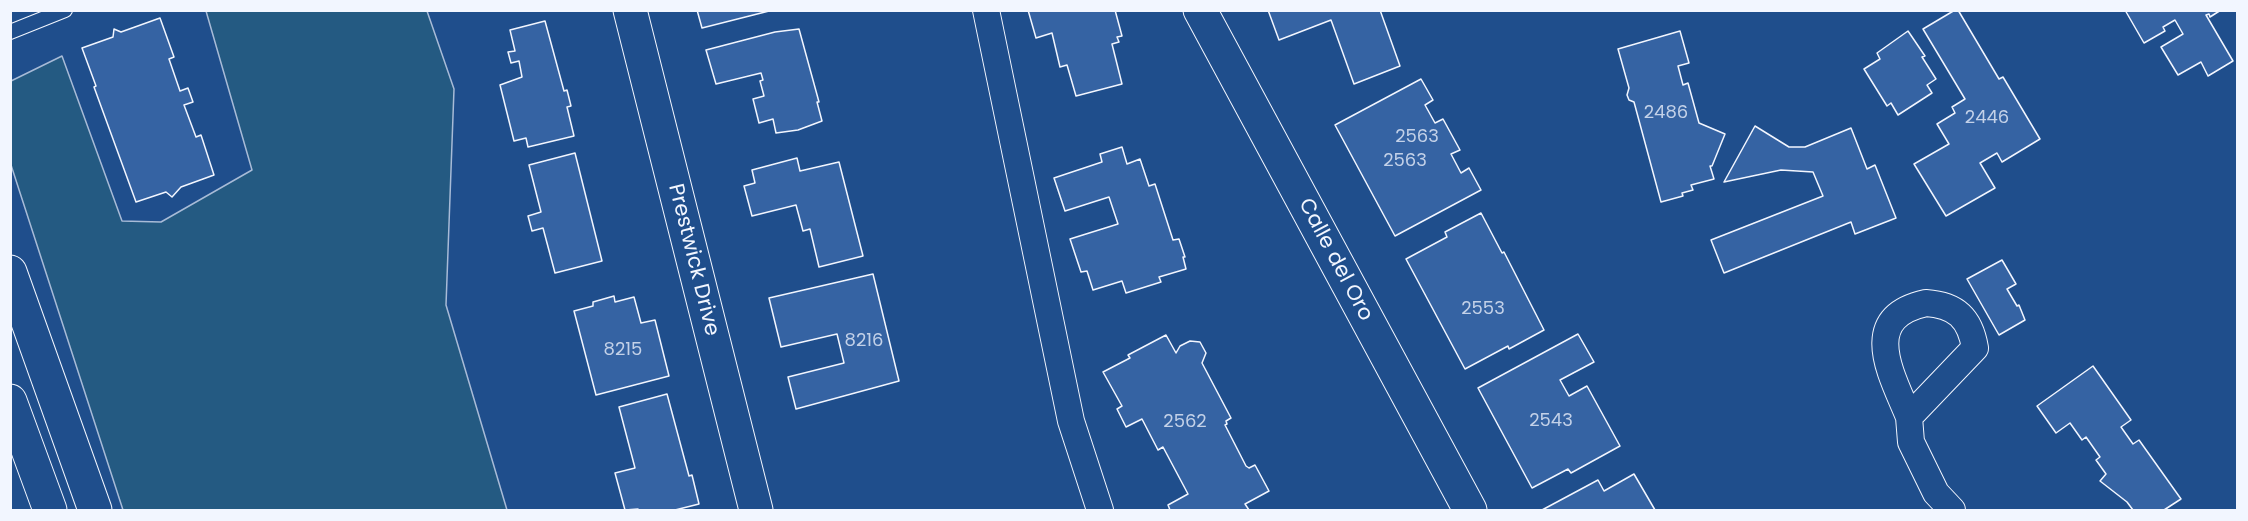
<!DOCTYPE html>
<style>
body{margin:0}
#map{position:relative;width:2248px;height:521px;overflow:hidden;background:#1f4e8c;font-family:Poppins,sans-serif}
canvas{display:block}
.frame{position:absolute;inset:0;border:12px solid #f2f6ff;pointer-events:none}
</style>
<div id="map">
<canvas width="2248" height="521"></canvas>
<div class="frame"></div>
</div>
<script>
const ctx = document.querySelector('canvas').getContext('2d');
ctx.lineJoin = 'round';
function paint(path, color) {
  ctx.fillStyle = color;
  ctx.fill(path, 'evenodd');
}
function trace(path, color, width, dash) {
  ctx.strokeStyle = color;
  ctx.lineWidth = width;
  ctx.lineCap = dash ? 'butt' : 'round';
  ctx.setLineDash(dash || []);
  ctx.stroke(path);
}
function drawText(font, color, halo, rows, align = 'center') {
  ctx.font = font + ' Poppins,sans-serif';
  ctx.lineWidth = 4.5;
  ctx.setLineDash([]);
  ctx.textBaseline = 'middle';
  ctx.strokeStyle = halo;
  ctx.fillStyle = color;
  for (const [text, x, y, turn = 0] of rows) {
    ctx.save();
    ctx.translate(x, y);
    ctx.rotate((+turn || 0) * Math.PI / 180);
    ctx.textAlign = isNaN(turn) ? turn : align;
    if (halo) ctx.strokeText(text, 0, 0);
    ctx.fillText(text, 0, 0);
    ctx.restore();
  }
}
const green = new Path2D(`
 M 206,11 L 427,11 L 454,89 L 446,305 L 507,510 L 123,510 L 11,165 L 11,81 L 62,56 L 122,221 L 161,222 L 252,170 Z`);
const building = new Path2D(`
 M 697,10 L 773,10 L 702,28 Z
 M 1028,10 L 1115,10 L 1122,36 L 1117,37 L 1119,42 L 1112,44 L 1122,84 L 1076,96 L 1067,65 L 1060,67 L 1052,33 L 1036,38 Z
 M 1268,10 L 1380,10 L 1400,66 L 1354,84 L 1331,20 L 1279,40 Z
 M 1955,10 L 1958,10 L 1999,79 L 2003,77 L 2040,139 L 2002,162 L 1997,153 L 1980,163 L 1995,188 L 1946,216 L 1914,164 L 1949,144 L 1937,124 L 1955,113 L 1952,107 L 1965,99 L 1923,29 Z
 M 2125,10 L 2221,10 L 2210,17 L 2209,14 L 2206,15 L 2233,61 L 2208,76 L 2201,62 L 2178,75 L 2161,47 L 2183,34 L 2175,20 L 2163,27 L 2165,31 L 2144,43 Z
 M 160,18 L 174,57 L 169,59 L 180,91 L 188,88 L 193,102 L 184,105 L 196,137 L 201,135 L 214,175 L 181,187 L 172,197 L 166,192 L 136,202 L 94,87 L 96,86 L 82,48 L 113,37 L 114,29 L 121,32 Z
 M 545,21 L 564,91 L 567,90 L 571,106 L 567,107 L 574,136 L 528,147 L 526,138 L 514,141 L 500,85 L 522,77 L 519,61 L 511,63 L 508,52 L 515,51 L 510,30 Z
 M 799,29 L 819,102 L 817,102 L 822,121 L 798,130 L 776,133 L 773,119 L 759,123 L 753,99 L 764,96 L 760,81 L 763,80 L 761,73 L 716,84 L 706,50 L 775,32 Z
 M 1680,31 L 1689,63 L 1678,66 L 1683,85 L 1688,83 L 1699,123 L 1725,134 L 1712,166 L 1710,166 L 1714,179 L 1691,185 L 1693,190 L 1682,193 L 1683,196 L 1661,202 L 1634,102 L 1629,100 L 1627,95 L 1629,88 L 1618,49 Z
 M 1908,31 L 1925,56 L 1922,57 L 1936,79 L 1927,85 L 1932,93 L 1898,115 L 1891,103 L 1887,106 L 1864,69 L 1880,59 L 1877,53 Z
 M 1421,79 L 1433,100 L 1425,105 L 1435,123 L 1443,119 L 1460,150 L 1451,154 L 1461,173 L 1469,168 L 1481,190 L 1395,236 L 1335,125 Z
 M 1755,126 L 1789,147 L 1805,147 L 1851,128 L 1867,169 L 1875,165 L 1896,218 L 1855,234 L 1851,222 L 1724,273 L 1711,240 L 1823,196 L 1813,172 L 1781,170 L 1724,182 Z
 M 1122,147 L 1127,164 L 1140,159 L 1149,186 L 1155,184 L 1173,240 L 1179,239 L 1185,257 L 1183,257 L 1186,269 L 1159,277 L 1161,282 L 1126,293 L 1122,281 L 1093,290 L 1087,271 L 1081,272 L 1070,239 L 1118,224 L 1109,197 L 1065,211 L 1054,178 L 1102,162 L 1100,154 Z
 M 575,153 L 602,261 L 555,273 L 543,228 L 532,231 L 528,216 L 541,212 L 529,165 Z
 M 797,158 L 800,171 L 839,162 L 863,256 L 819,267 L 810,229 L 803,231 L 796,205 L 752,216 L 744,186 L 755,183 L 752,170 Z
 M 1481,213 L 1502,253 L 1504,252 L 1544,330 L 1509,349 L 1508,346 L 1465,369 L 1406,259 L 1447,237 L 1445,232 Z
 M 2002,260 L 2016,284 L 2007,289 L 2017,306 L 2019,305 L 2025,320 L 1999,335 L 1967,279 Z
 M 873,274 L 899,381 L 796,409 L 788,377 L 844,363 L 837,334 L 781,347 L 769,298 Z
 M 614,296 L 615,302 L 634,297 L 641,323 L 655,320 L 669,376 L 596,395 L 574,311 L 593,306 L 593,302 Z
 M 1578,334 L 1594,362 L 1560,380 L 1569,396 L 1587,386 L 1620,446 L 1571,473 L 1568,469 L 1532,488 L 1478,388 Z
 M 1166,335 L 1176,353 L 1180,346 L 1190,341 L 1200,342 L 1206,353 L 1202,363 L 1231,418 L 1226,421 L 1227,424 L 1225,425 L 1246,466 L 1249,468 L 1255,465 L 1269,491 L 1245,504 L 1249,510 L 1170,510 L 1168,505 L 1188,494 L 1163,447 L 1158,450 L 1142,419 L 1126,427 L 1117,409 L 1122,406 L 1103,372 L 1130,358 L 1128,355 Z
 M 2093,366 L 2131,420 L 2121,427 L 2133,444 L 2139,440 L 2181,499 L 2164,510 L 2133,510 L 2127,502 L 2100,481 L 2106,474 L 2096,460 L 2100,457 L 2086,437 L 2082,440 L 2070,423 L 2056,433 L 2037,406 Z
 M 667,394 L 689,476 L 692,475 L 699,504 L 675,510 L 638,510 L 638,509 L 625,510 L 615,473 L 635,468 L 619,407 Z
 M 1634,474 L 1655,510 L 1542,510 L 1598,480 L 1604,491 Z`);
const service = new Path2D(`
 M 10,32 L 65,10`);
const minor = new Path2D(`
 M 986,10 L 1071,421 L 1100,510
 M 1926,303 C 1956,305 1970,318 1975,348 L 1909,417 C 1892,375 1858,318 1926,303 Z
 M 1909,417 L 1911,442 L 1936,493 L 1952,510`);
const tertiary = new Path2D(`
 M 630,10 L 756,510
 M 1200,10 L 1470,510`);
const primary = new Path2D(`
 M 10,272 L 95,510
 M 10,401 L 50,510`);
const numberNames = [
 ["2486",1666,113],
 ["2446",1987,118],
 ["2563",1417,137],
 ["2563",1405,161],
 ["2553",1483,309],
 ["8216",864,341],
 ["8215",623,350],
 ["2543",1551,421],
 ["2562",1185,422]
];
const streetNames = [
 ["Prestwick Drive",693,260,76],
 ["Calle del Oro",1335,260,62]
];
paint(green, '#245a82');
trace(green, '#a8bbd7', 1.5);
paint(building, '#3563a3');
trace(building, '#f2f6ff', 1.5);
trace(service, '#f2f6ff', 16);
trace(minor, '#f2f6ff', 28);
trace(tertiary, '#f2f6ff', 35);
trace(primary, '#f2f6ff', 35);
trace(service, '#1f4e8c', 14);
trace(minor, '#1f4e8c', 26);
trace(tertiary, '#1f4e8c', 33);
trace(primary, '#1f4e8c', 33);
drawText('18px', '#c3d1e8', null, numberNames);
drawText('21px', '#f2f6ff', '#1f4e8c', streetNames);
</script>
